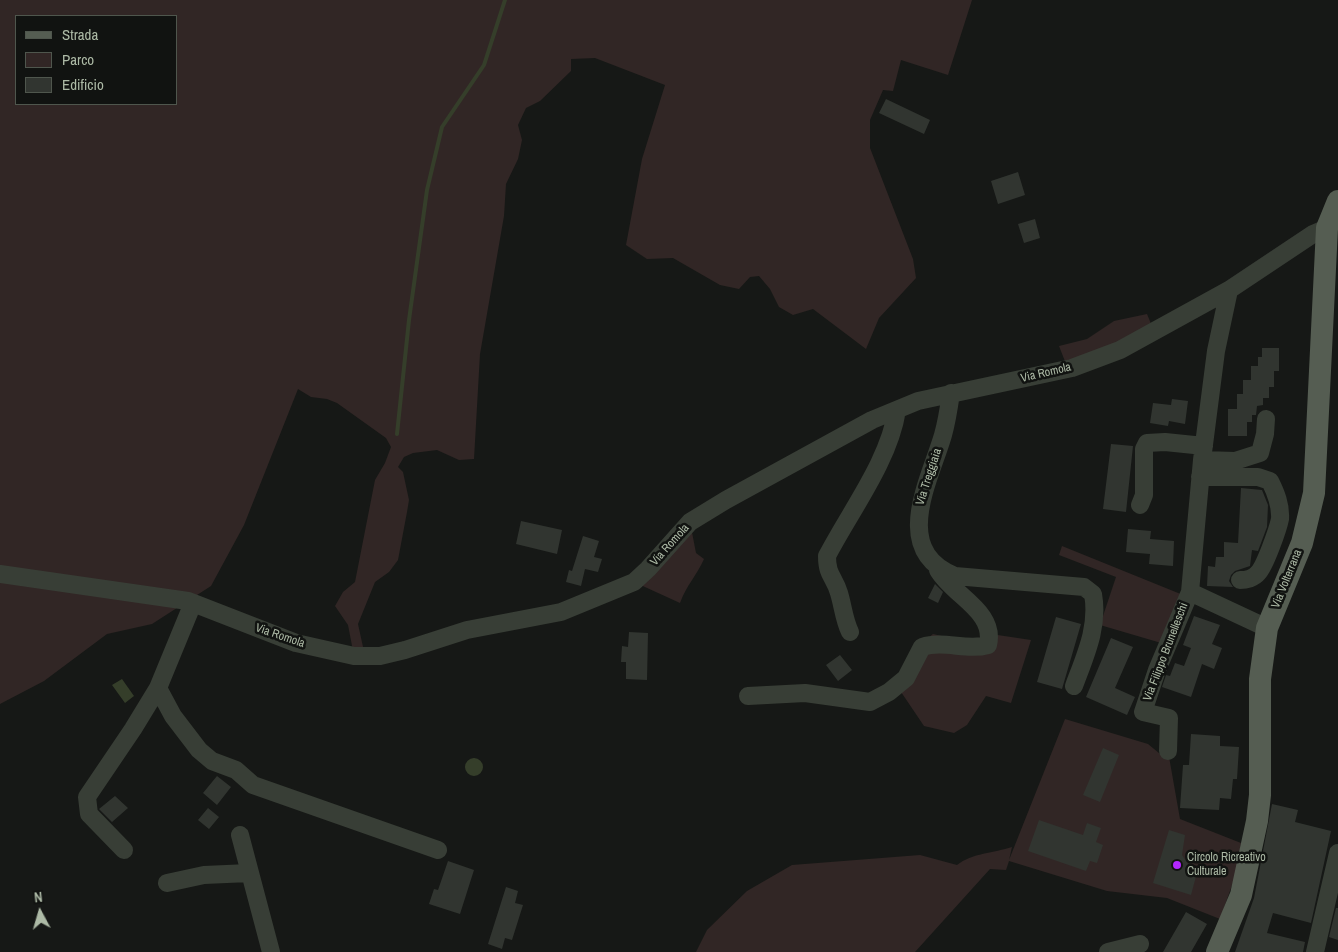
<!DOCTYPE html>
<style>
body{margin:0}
#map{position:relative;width:1338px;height:952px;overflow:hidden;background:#161816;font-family:"Archivo Narrow",sans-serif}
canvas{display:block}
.legend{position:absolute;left:15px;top:15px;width:162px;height:90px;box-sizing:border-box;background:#111311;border:1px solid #4f564d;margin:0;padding:6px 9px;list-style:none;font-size:15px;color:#adbaa6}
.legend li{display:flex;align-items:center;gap:10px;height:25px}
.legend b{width:25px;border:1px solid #4f564d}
.north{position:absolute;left:15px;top:887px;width:50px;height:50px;-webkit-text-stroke:4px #111311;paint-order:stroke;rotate:354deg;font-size:14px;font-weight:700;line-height:20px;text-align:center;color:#adbaa6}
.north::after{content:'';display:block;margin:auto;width:18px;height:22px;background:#adbaa6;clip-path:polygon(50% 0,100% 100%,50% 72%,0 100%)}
</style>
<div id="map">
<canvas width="1338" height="952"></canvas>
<ul class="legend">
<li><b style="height:6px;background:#555d52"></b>Strada</li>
<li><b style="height:14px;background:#312625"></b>Parco</li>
<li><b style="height:14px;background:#313530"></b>Edificio</li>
</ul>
<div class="north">N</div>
</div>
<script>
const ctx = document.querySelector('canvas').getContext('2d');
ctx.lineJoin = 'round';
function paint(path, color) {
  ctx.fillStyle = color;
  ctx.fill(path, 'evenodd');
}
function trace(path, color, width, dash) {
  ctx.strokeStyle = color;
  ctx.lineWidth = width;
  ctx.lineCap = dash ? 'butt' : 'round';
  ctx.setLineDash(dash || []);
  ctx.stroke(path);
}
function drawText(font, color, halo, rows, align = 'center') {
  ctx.font = font + ' "Archivo Narrow",sans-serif';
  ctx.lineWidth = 5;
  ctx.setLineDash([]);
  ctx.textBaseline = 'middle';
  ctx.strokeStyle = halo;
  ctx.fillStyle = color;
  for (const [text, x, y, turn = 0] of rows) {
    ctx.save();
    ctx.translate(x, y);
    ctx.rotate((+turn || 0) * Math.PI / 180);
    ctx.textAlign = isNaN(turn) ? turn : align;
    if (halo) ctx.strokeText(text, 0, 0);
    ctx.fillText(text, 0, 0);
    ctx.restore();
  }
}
const green = new Path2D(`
 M 0,0 L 972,0 L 948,75 L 901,60 L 893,91 L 883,90 L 870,120 L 870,148 L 913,259 L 916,278 L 879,318 L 866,349 L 813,309 L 793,315 L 779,307 L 770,289 L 759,276 L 750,277 L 739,289 L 720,285 L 673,258 L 647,259 L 626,245 L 642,159 L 665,85 L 595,58 L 571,59 L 571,71 L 540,101 L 526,108 L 518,125 L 522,140 L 518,159 L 506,184 L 504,216 L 480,354 L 474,459 L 459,460 L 437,450 L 413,453 L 404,457 L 398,467 L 403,472 L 409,500 L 407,512 L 398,560 L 389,572 L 375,582 L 358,624 L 365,656 L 354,656 L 348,625 L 335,606 L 343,592 L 355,582 L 375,480 L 385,463 L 391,447 L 386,438 L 337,403 L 327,399 L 311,397 L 298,389 L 244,525 L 211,586 L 152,624 L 107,634 L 44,681 L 0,704 ZM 16,16 L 176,16 L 176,104 L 16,104 Z
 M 1147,314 L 1154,331 L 1068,369 L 1059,346 L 1087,339 L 1114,321 Z
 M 690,522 L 696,553 L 704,559 C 697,575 686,586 680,603 L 634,582 Z
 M 1062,546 L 1188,597 L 1168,645 L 1100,625 L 1116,577 L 1059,555 Z
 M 933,634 L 981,645 L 991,634 L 1031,640 L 1011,703 L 986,696 L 967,725 L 954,733 L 924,726 L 897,686 L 923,642 Z
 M 1065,719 L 1148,744 L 1165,758 L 1168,751 L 1180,819 L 1241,843 L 1236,874 L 1220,919 L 1167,898 L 1107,891 L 1009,861 L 1006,870 L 990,869 L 915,952 L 696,952 L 707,930 L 747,891 L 792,865 L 920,855 L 957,865 C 972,853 994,853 1012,847 L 1009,860 Z`);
const water = new Path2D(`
 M 122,679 L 134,696 L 125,703 L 112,685 Z
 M465 767a9 9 0 1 1 18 0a9 9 0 1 1-18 0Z`);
const stream = new Path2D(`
 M 397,434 L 409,320 L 427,190 L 442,127 L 484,65 L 505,0`);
const building = new Path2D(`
 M 886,99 L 930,120 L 924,134 L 879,113 Z
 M 1018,172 L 1025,195 L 998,204 L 991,181 Z
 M 1035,219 L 1040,238 L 1024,243 L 1018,224 Z
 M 1262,348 L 1279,348 L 1279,371 L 1274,371 L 1274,387 L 1269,387 L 1269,398 L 1263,398 L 1263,405 L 1257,406 L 1256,415 L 1252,415 L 1252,422 L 1247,422 L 1247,436 L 1228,436 L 1228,409 L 1237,409 L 1237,394 L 1243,394 L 1243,380 L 1251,380 L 1251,366 L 1258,366 L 1258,357 L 1262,357 Z
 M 1172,399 L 1188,401 L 1185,424 L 1169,421 L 1168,426 L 1150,423 L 1153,403 L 1171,405 Z
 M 1111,444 L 1133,446 L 1126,512 L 1103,509 Z
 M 1241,488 L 1262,490 L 1268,505 L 1267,527 L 1258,551 L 1252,550 L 1250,566 L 1235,571 L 1231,575 L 1229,581 L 1233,587 L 1207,586 L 1208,566 L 1215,567 L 1216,557 L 1224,557 L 1224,542 L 1238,543 Z
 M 521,521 L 562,530 L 557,554 L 516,544 Z
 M 1128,529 L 1151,531 L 1150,539 L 1174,541 L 1173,566 L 1149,564 L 1150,554 L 1126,552 Z
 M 583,536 L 599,541 L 594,557 L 602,559 L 598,572 L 585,569 L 581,586 L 566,582 L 569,570 L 572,571 Z
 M 935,584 L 943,592 L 938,603 L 928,598 Z
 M 1194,616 L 1220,625 L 1212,644 L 1222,648 L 1214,669 L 1202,664 L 1191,697 L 1162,687 L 1166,675 L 1170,676 L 1175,663 L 1184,666 L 1191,648 L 1183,645 Z
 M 1056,617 L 1081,624 L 1062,689 L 1037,682 Z
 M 629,632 L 648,633 L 647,680 L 626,679 L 626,662 L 621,662 L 622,646 L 628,647 Z
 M 1111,638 L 1133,647 L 1115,688 L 1135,697 L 1127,715 L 1086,697 Z
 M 840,655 L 852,670 L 838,681 L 826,665 Z
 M 1191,734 L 1220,736 L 1220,746 L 1239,747 L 1237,779 L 1233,779 L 1231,799 L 1220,798 L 1219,810 L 1180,808 L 1183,765 L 1189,765 Z
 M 1103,748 L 1119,755 L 1100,802 L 1083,795 Z
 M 217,776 L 231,787 L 217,805 L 203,793 Z
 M 115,796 L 128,808 L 112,822 L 99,809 Z
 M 1272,804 L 1298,810 L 1295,822 L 1331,831 L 1311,923 L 1273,913 L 1267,933 L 1305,942 L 1303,952 L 1235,952 L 1254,898 Z
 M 208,808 L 219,817 L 209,829 L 198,820 Z
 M 1039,820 L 1083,835 L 1087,823 L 1101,828 L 1096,842 L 1103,845 L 1097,863 L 1090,861 L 1086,871 L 1028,851 Z
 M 1169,830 L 1185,835 L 1182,855 L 1188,864 L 1198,869 L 1191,895 L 1153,883 Z
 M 448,861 L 474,870 L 460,914 L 429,904 L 434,889 L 438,890 Z
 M 506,887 L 518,891 L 515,903 L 523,905 L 512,940 L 505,938 L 502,949 L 488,944 Z
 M 1336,908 L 1338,908 L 1338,940 L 1329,937 Z
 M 1186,912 L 1207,924 L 1191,952 L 1163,952 Z`);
const minor = new Path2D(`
 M 951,393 C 949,407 947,421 943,435 C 930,480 890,550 955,576 L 1084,587 L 1093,594 C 1099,627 1085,656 1074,686
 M 1202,460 L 1235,461 L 1260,453 L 1265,434 L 1266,419
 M 1200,477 L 1258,477 L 1270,481 C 1276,493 1281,505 1280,519 C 1278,529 1265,566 1258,573 C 1254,578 1246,580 1240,580
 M 1140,505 L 1144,495 L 1144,449 L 1147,443 L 1165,442 L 1204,446
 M 0,574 L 188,601 L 296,643 L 354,656 L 380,656 L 405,650 L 467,630 L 561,612 L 634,582 L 648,569 L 690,522 L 726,500 L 872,420 L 918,401 L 1072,368 L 1120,350 L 1229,290 L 1313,234 L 1327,228
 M 1190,592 L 1267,628
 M 193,603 L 158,688 L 173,716 L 199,750 L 212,761 L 236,770 L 253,785 L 438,850
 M 850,632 C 844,620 843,606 839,593 C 834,576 827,576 827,556 C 851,510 889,461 897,410
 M 748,696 L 805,693 L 870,702 L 889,692 L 906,678 L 922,647 C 944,640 967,651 988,645 C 996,611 953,596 938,570
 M 1168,751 L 1169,718 L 1143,712 L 1157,670 L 1190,592 L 1202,460 L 1216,351 L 1229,290
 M 240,835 L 271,952
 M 124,850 L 89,814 L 87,797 L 133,729 L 158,688
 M 167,883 L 204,875 L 249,873
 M 1108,952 L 1140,944
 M 1315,952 L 1338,853`);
const major = new Path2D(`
 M 1217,952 L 1241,895 L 1257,821 L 1260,795 L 1260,679 L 1267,628 L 1302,543 L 1314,493 L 1327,228 L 1338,201`);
const markers = [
 [1177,865,5,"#b327ff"]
];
const streetNames = [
 ["Via Romola",1046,373,-13],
 ["Via Treggiaia",929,477,-72],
 ["Via Romola",670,545,-48],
 ["Via Volterrana",1287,579,-68],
 ["Via Romola",280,636,19],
 ["Via Filippo Brunelleschi",1166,652,-69]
];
const poiNames = [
 ["Circolo Ricreativo",1187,858],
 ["Culturale",1187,872]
];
paint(green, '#312625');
paint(water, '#353e2a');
trace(stream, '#353e2a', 4);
paint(building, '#313530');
trace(minor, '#383e36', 18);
trace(major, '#555d52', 22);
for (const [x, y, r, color] of markers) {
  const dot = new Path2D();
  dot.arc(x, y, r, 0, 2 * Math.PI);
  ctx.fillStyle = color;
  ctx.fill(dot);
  trace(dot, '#111311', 2);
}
drawText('12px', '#adbaa6', '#111311', streetNames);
drawText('12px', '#adbaa6', '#111311', poiNames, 'left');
</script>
